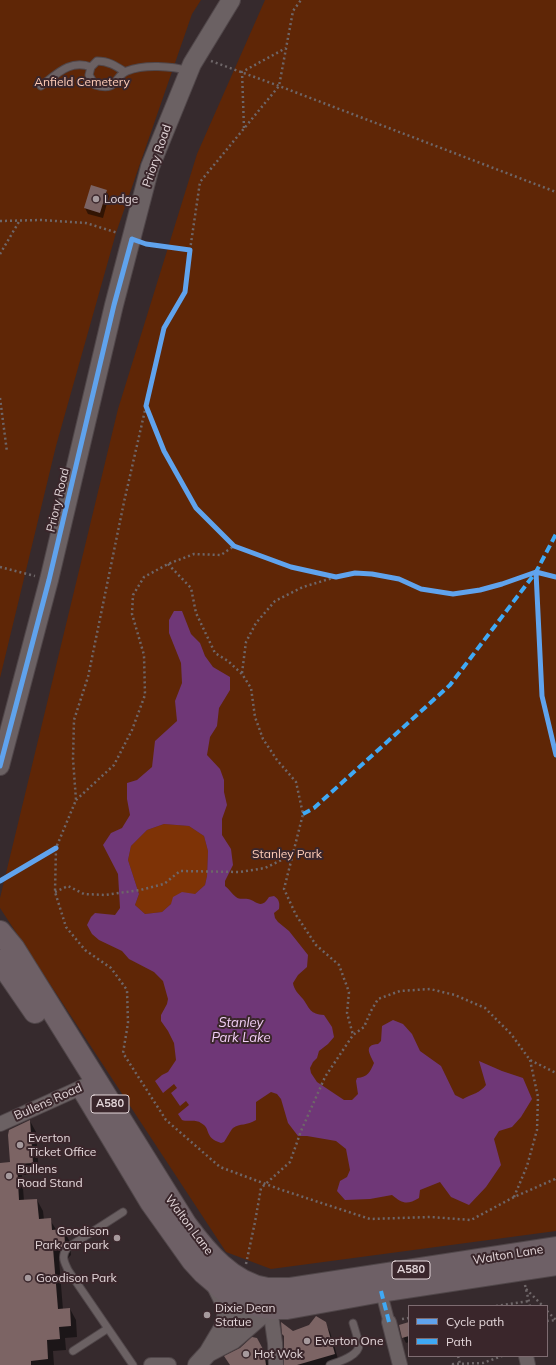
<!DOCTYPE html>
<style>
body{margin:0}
#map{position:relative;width:556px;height:1365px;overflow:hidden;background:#362a2d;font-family:Mulish,sans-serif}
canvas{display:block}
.legend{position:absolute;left:408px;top:1305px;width:140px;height:52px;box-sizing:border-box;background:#3a262b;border:1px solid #7e6c71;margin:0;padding:5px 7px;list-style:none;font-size:12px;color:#e3d6d9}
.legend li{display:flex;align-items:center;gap:8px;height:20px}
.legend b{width:20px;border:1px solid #7e6c71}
</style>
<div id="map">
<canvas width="556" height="1365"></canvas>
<ul class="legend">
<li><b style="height:5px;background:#60a3ed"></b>Cycle path</li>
<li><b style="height:5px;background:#3fa9f5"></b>Path</li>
</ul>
</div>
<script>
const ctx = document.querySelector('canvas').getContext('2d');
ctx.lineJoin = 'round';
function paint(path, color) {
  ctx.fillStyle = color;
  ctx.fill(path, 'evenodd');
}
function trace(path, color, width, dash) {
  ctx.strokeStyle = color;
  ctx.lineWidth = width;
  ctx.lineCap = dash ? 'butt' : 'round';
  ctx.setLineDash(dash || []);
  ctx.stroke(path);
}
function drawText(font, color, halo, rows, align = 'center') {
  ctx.font = font + ' Mulish,sans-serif';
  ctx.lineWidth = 4;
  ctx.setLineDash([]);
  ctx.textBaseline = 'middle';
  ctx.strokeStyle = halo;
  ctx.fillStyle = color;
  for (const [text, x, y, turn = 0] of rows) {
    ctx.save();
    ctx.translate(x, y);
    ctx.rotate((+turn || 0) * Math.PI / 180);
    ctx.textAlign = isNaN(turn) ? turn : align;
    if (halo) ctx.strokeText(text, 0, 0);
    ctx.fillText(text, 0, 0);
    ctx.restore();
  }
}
const green = new Path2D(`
 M 0,0 L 201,0 L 192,14 L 116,233 L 56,446 L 0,678 Z
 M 265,0 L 556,0 L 556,1231 L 271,1269 L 226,1252 L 0,908 L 0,898 L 118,409 L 197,154 Z`);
const forest = new Path2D(`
 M 164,824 L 189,826 L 204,836 L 208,851 L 207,876 L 205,885 L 195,894 L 171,904 L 162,912 L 145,914 L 135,905 L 139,894 L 128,860 L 131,846 L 147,830 Z`);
const water = new Path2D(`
 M 174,611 L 182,611 L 191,634 L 200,643 L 205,656 L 213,667 L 230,677 L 230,690 L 219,708 L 217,726 L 210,737 L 207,755 L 220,769 L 224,780 L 224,792 L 227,805 L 222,819 L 222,835 L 231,849 L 233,865 L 225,881 L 225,886 C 229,889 232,894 236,897 C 240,900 243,898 248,899 C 257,901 261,910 269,897 L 274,896 C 279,899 280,903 279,909 L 274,913 L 275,918 L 278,922 L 289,931 L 308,955 L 307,967 L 298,975 L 293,983 C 294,990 298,993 303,999 C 310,1009 310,1014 324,1015 L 332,1027 L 334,1037 L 328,1044 L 319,1051 L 317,1058 L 313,1062 L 310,1068 L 311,1073 L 317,1082 L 344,1100 L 352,1100 L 358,1094 L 356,1081 L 357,1078 C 368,1077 370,1072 374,1063 C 370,1054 363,1045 378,1044 L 381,1041 L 382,1026 L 393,1020 L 403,1024 L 412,1034 L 420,1051 L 441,1066 L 455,1095 L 463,1099 C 472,1094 480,1093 486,1085 L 479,1061 L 502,1071 L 523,1078 L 532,1099 L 521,1117 L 512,1127 L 499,1131 L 494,1139 L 501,1165 L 486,1187 L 469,1205 L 451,1197 L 440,1182 L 420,1190 L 419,1198 C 407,1205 403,1204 392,1195 L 370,1199 L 345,1200 L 337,1191 L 340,1181 L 347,1177 L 350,1170 L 346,1149 L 336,1141 L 307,1136 L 298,1136 L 288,1123 L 281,1099 L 277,1094 L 271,1092 L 256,1102 L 256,1120 C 247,1126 240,1123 233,1128 C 230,1131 227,1138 224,1142 L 221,1143 C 203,1137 212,1129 201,1123 C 196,1119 188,1122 182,1120 L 178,1114 L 189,1105 L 186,1101 L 180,1106 L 171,1093 L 177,1088 L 174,1084 L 163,1093 L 155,1081 L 162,1075 L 168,1072 L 176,1060 L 174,1043 L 168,1031 L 161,1021 L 161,1015 L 167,1004 L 168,999 L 163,981 L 154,972 L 129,959 L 122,951 L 99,940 L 92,934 L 87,925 L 91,917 L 95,913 L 115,915 L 120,908 L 118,874 L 103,845 L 111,833 L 122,828 L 130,815 L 127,799 L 127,783 L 137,780 L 152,767 L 155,741 L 177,721 L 175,701 L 182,683 L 181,663 L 169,633 L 169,620 ZM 164,824 L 189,826 L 204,836 L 208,851 L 207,876 L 205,885 L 195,894 L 182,892 L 173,897 L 171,904 L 162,912 L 145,914 L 135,905 L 139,894 L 128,860 L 131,846 L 147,830 Z`);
const shadow = new Path2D(`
 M 106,191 L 109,196 L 103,218 L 88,214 L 85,208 Z
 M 30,1121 L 36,1132 L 39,1174 L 22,1175 L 24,1201 L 37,1200 L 43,1211 L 44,1220 L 50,1220 L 57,1231 L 64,1231 L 70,1242 L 71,1255 L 68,1258 L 59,1259 L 63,1310 L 70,1309 L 76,1320 L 77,1337 L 65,1338 L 66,1350 L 53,1351 L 54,1365 L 0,1365 L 0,1164 L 11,1163 Z
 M 325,1323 L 330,1332 L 339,1362 L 330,1365 L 287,1365 L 293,1332 L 309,1326 Z
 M 409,1323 L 409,1342 L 406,1343 L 403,1337 Z
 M 256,1339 L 268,1360 L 269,1365 L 231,1365 Z`);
const building = new Path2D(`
 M 91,185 L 107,190 L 100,213 L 84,208 Z
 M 30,1120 L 33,1163 L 17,1164 L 19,1200 L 37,1199 L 39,1219 L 51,1218 L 52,1230 L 64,1229 L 65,1243 L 62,1247 L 53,1248 L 58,1309 L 70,1308 L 71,1326 L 59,1327 L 60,1339 L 47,1340 L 48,1359 L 31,1361 L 31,1365 L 0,1365 L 0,1163 L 10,1162 L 8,1135 L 9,1130 Z
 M 316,1316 L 326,1322 L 335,1354 L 297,1365 L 284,1365 L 284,1358 L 286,1357 L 284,1352 L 284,1336 L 282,1334 L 281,1322 L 293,1331 L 309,1325 Z
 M 409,1322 L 409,1336 L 402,1338 L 399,1325 Z
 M 252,1337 L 257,1338 L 264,1351 L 266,1365 L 230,1365 L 224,1356 L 240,1348 Z`);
const path = new Path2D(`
 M 211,61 L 279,86 L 556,192
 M 244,128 L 242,72 L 286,48
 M 0,221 L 41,220 L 86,223 L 118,233
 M 190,250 L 200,182 L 279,86 L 293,11 L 301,0
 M 0,254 L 20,220
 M 0,398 L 7,452
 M 146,406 L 124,502 L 88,677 L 74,720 L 73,759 L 76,800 L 56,848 L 55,892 L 66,927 L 85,950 L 111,968 L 127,990 L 128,1023 L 123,1053 L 166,1120 L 220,1167 L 279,1189 L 370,1219 L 431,1217 L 471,1220 L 514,1197 L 555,1179 L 556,1177
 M 168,564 L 191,588 L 196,613 L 215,653 L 228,661 L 242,674 L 251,688 L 255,717 L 263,739 L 277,760 L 296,782 L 303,814 L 284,889 L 296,915 L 316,945 L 339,965 L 349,992 L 347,1013 L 353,1035
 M 0,567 L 35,576
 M 242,673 L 246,642 L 256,623 L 275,601 L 303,587 L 336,577
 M 76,800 L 114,765 L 132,730 L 145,695 L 144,655 L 132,614 L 133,595 L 144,577 L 168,564 L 194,554 L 221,555 L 234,546
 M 55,892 L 68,886 L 84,894 L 105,895 L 140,890 L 164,884 L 180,871 L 240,872 L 265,868 L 292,855
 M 514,1197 L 527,1166 L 537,1130 L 538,1097 L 530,1060
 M 246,1264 L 255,1222 L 261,1188 L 290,1162 L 301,1131 L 325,1077 L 353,1035 L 364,1027 L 371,1011 L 378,999 L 400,991 L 430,989 L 455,995 L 485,1008 L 511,1034 L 530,1060 L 556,1073
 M 525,1285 L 530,1306
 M 526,1289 L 543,1306
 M 496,1306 L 529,1301
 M 547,1311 L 556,1320 L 547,1321
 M 402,1319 L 409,1318
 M 458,1356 L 460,1364
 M 453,1365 L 453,1364 L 483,1363 L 502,1356`);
const service = new Path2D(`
 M 125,72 C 116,66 109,61 97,61 L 91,67 L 89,75 L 95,85 C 118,92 113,77 127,71 C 144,64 172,66 189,71
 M 41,86 C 57,74 70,59 91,67
 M 123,1212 L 67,1248 C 61,1257 64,1261 68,1270 L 133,1365
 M 73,1351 L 107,1329
 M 330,1365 C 338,1362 359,1356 359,1345 C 358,1338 355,1330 353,1323`);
const pedestrian = new Path2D(`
 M 381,1291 L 389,1322`);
const minor = new Path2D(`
 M 0,1124 L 91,1083
 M 270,1308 L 275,1343 L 276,1365
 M 389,1322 L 400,1365
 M 526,1356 L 528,1365
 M 151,1365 L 169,1365`);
const tertiary = new Path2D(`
 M 0,766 L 49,580 L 114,305 L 150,167 L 192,64 L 231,0
 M 214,1282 L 226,1306 L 227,1312 L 224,1326
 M 208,1353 L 233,1340 L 270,1308 L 268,1298
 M 197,1365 L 208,1353 L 224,1326 L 231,1323 L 259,1296`);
const trunk = new Path2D(`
 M 0,932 L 14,949 L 186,1225 C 206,1252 232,1284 267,1289 C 275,1289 282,1289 289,1289 L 556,1248
 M 0,961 L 35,1012
 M 85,1092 L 151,1202 L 193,1261 L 204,1273 L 225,1291 L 250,1304 L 270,1308 L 287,1308 L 381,1291 L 556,1264`);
const quiet = new Path2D(`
 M 303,814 L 314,808 L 450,685 L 536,572 L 556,534
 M 381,1291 L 389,1322`);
const cycleway = new Path2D(`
 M 536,572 L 542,696 L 556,755
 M 0,766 L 49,580 L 114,305 L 132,239 L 146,244 L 190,250 L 185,292 L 164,328 L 146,406 L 164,451 L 196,508 L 234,546 L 291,567 L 336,577 L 355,573 L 372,574 L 399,579 L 421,589 L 453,594 L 480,590 L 502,584 L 536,572 L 556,577
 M 0,881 L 56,848`);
const markers = [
 [96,199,4,"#a69a9d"],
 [20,1145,4,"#a69a9d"],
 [9,1176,4,"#a69a9d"],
 [117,1238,4,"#a69a9d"],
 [28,1278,4,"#a69a9d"],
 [207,1315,4,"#a69a9d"],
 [307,1341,4,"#a69a9d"],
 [246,1354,4,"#a69a9d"]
];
const shields = [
 [110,1104,38],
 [411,1270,38]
];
const shieldNames = [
 ["A580",110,1104],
 ["A580",411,1270]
];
const parkNames = [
 ["Anfield Cemetery",82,82],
 ["Stanley Park",287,854]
];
const streetNames = [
 ["Priory Road",157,156,-71],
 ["Priory Road",58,500,-77],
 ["Bullens Road",48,1102,-24],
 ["Walton Lane",189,1225,53],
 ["Walton Lane",508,1255,-9]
];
const poiNames = [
 ["Lodge",104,199],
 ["Everton",28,1138],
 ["Ticket Office",28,1152],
 ["Bullens",17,1169],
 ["Road Stand",17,1183],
 ["Goodison",109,1231,"right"],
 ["Park car park",109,1245,"right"],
 ["Goodison Park",36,1278],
 ["Dixie Dean",215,1308],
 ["Statue",215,1322],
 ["Everton One",315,1341],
 ["Hot Wok",254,1354]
];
const waterNames = [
 ["Stanley",241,1023],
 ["Park Lake",241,1038]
];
paint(green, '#5f2606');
paint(forest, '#7e3306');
paint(water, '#6f3777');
paint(shadow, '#0007');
paint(building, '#7c6464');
trace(service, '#504649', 9);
trace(pedestrian, '#504649', 13);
trace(minor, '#504649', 16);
trace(tertiary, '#504649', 20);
trace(trunk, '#504649', 24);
trace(path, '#6e6668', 2.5, [2, 3]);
trace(service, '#6b6163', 7);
trace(pedestrian, '#6b6163', 11);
trace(minor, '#6b6163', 14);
trace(tertiary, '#6b6163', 18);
trace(trunk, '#6e6066', 22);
trace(quiet, '#3fa9f5', 4, [8, 4]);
trace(cycleway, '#60a3ed', 5);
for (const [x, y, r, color] of markers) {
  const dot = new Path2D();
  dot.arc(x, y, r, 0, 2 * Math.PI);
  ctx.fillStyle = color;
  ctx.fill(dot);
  trace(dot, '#3a262b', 1.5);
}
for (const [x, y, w] of shields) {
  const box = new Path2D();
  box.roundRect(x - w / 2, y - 9, w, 18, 3);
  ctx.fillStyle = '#3a262b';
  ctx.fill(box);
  trace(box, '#e3d6d9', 1);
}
drawText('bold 11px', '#e3d6d9', null, shieldNames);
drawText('12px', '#ffcdb8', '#3a262b', parkNames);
drawText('12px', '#e3d6d9', '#3a262b', streetNames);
drawText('12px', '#e3d6d9', '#3a262b', poiNames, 'left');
drawText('italic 13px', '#f2d0f6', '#3a262b', waterNames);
</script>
